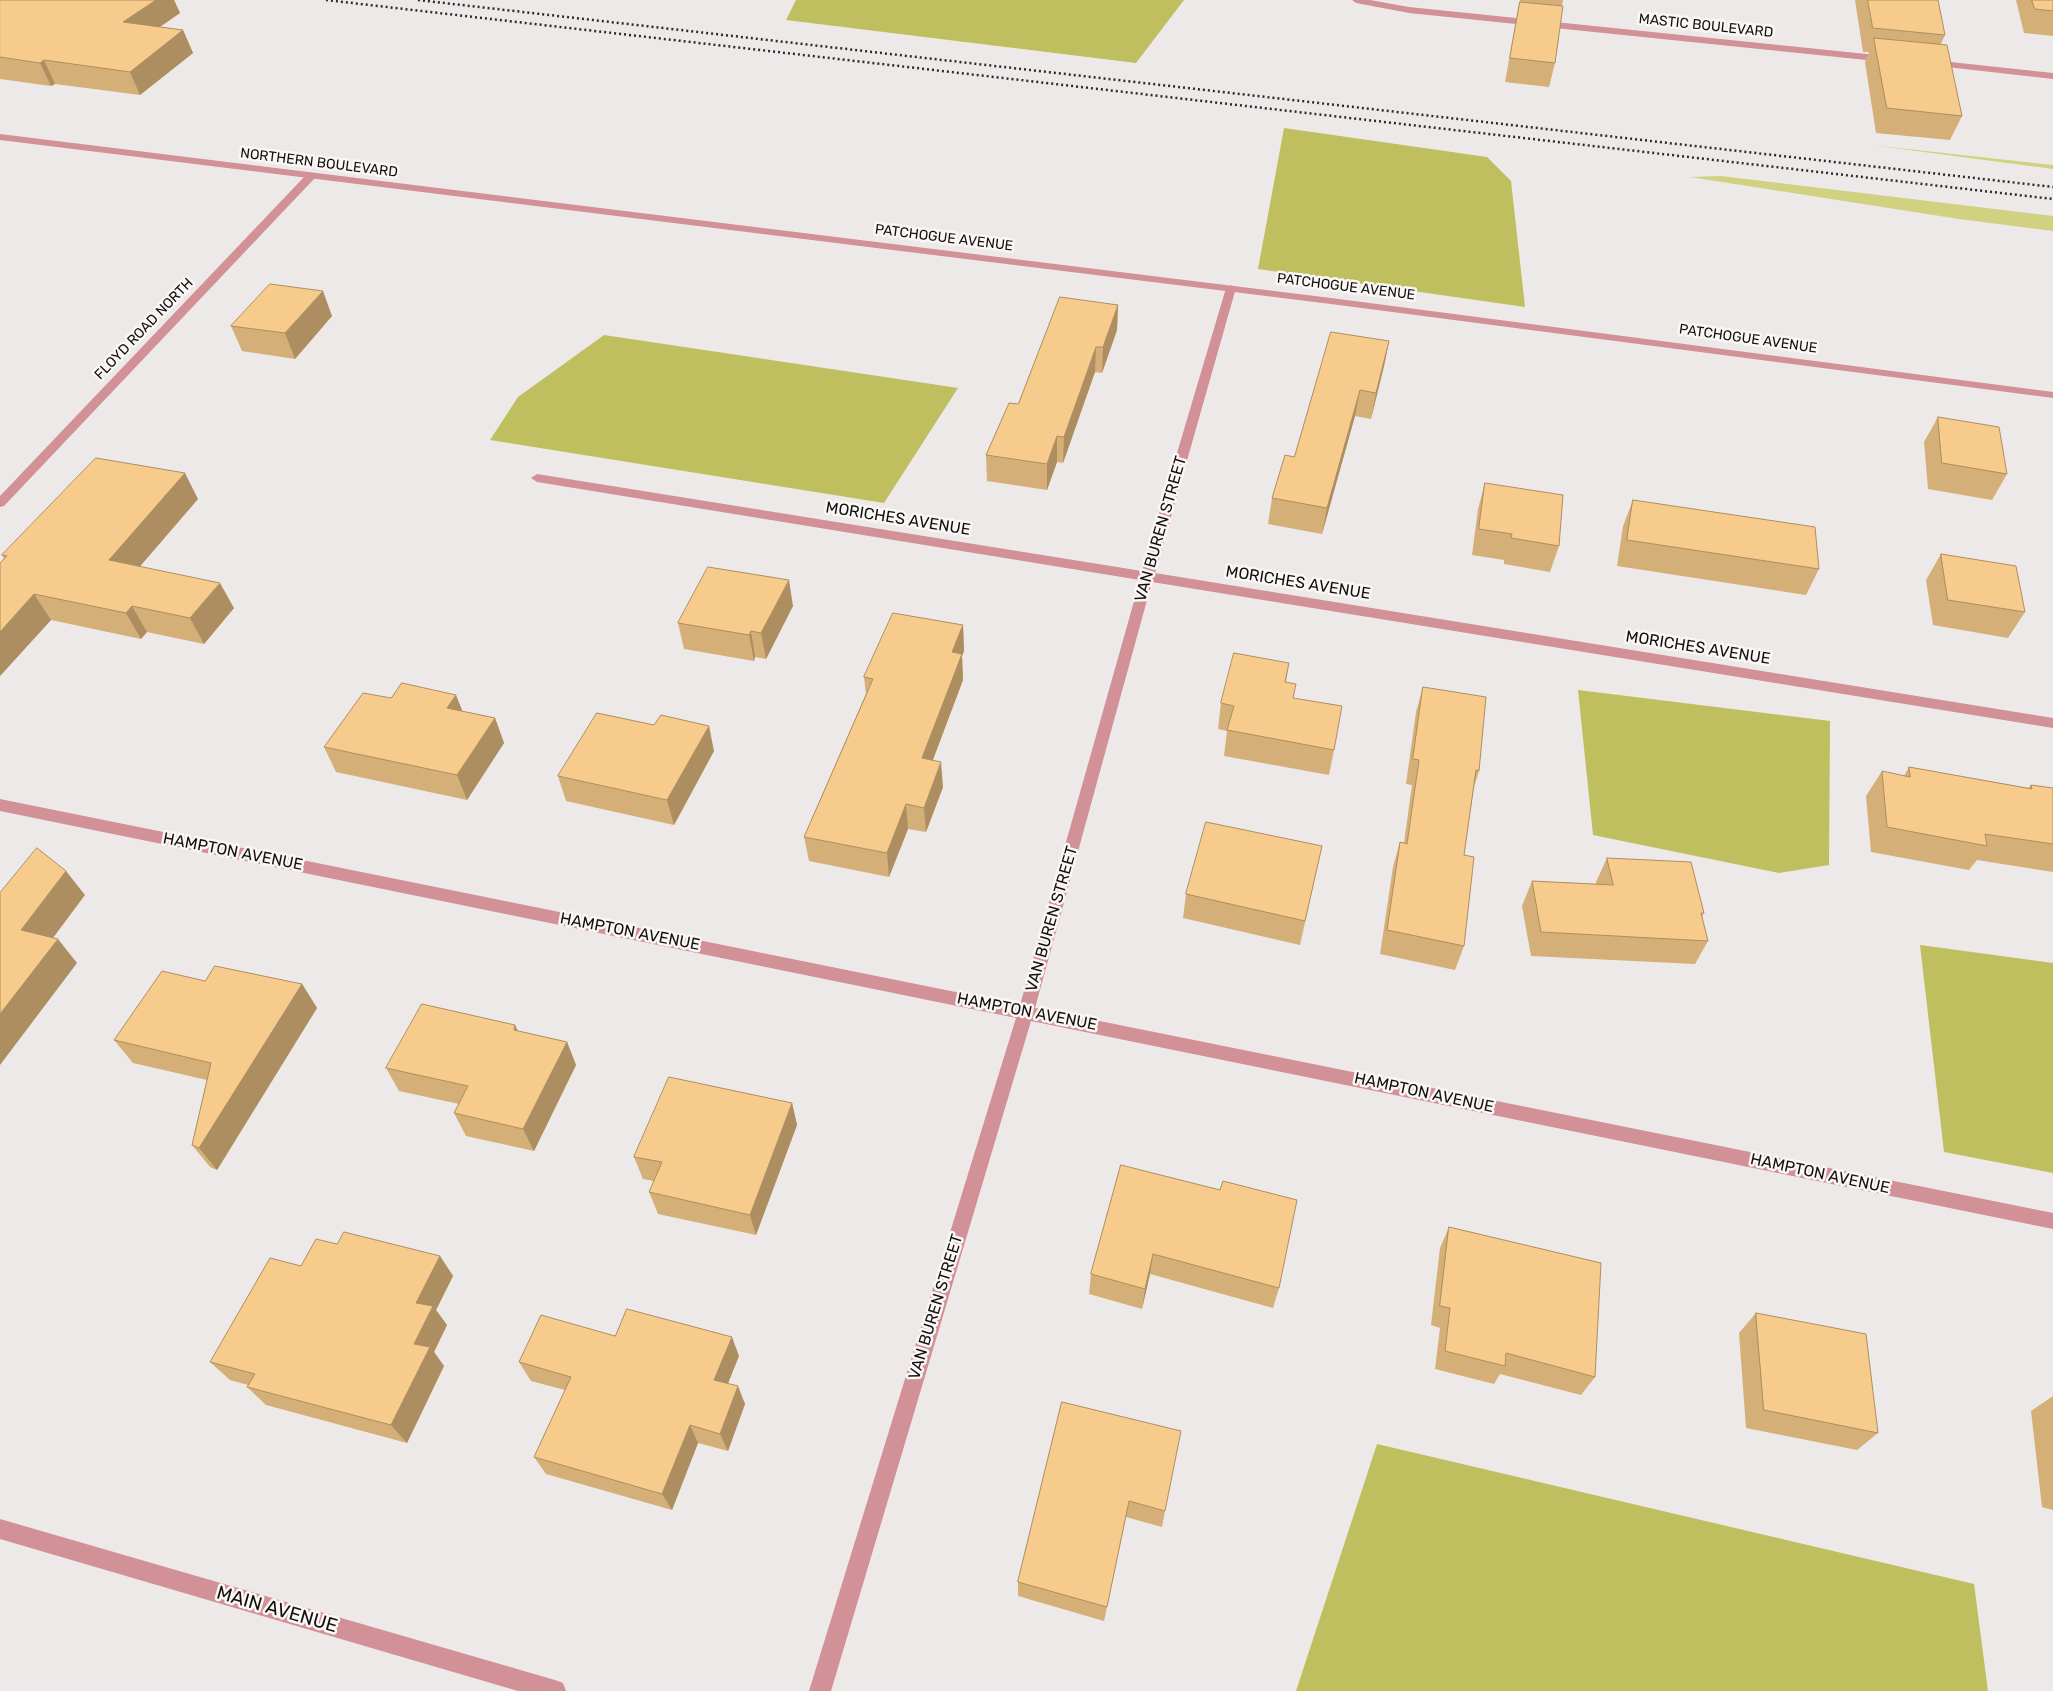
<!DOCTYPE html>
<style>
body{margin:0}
canvas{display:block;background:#ede9e8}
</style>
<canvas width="2053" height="1691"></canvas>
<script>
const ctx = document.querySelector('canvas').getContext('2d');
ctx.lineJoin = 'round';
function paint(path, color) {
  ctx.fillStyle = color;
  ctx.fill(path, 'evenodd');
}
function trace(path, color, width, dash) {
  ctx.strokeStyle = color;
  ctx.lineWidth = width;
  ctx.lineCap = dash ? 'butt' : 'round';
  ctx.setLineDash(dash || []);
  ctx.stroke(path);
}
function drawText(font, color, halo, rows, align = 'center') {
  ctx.font = font + ' Rubik,sans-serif';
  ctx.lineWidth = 5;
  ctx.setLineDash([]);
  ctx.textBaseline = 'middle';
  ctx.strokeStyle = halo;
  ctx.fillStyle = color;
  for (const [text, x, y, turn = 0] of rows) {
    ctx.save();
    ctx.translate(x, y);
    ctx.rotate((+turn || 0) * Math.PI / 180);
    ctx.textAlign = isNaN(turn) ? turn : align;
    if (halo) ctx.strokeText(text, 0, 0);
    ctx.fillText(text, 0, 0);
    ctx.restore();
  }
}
const green = new Path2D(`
 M 1871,145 L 2053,165 L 2053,169 Z
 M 1721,176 L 2053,216 L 2053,231 L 1959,219 L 1690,177 Z`);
const forest = new Path2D(`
 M 796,0 L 1184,0 L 1136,63 L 786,20 Z
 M 1284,128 L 1487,157 L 1511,181 L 1525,307 L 1258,269 Z
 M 604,335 L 958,388 L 884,503 L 490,440 L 518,397 Z
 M 1578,690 L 1830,721 L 1829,865 L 1779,873 L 1593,835 Z
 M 1920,945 L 2053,963 L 2053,1173 L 1944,1152 Z
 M 1377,1444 L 1974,1584 L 1988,1691 L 1296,1691 Z`);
const minor = new Path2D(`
 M 1352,0 L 1370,0 L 1409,7 L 1886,56 L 1891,59 L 1886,62 L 1409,13 L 1356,3 Z
 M 1932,60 L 2053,73 L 2053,79 L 1929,65 L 1927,63 Z
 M 310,174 L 315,177 L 314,179 L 4,506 L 0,507 L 0,496 L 306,175 Z
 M 1231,285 L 1236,288 L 1155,573 L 2053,718 L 2053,728 L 1152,582 L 1035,1008 L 2053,1213 L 2053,1229 L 1031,1021 L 831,1691 L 809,1691 L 1016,1018 L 0,811 L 0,799 L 1020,1005 L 1140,580 L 537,482 L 531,478 L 537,474 L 1142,571 L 1226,288 Z
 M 0,1519 L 555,1680 L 563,1683 L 566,1691 L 518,1691 L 0,1539 Z`);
const tertiary = new Path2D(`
 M 0,134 L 1331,298 L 2053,392 L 2053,398 L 1331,304 L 0,140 Z`);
const rail = new Path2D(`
 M 326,0 L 2053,199
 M 418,0 L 2053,187`);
const wall = new Path2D(`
 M 0,0 L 174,0 L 180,13 L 160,27 L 183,30 L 193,53 L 140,95 L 55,84 L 51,86 L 0,79 Z
 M 1520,0 L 1563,0 L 1562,6 L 1555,63 L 1549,87 L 1505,82 Z
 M 1855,0 L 1938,0 L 1945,35 L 1941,44 L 1962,116 L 1950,140 L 1876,133 L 1865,62 L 1869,52 L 1863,52 Z
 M 2016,0 L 2053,0 L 2053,36 L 2024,33 Z
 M 1118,305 L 1117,330 L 1102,373 L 1095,372 L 1063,463 L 1057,462 L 1047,490 L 987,481 L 986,455 L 1018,404 Z
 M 332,316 L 295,359 L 242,351 L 231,326 Z
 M 1389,341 L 1384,366 L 1371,419 L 1355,416 L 1322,534 L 1268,524 L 1272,498 L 1294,457 Z
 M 1938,417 L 2007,474 L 1992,500 L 1928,489 L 1924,442 Z
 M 1485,483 L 1559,546 L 1550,572 L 1504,564 L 1504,560 L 1472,555 L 1478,509 Z
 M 198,499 L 140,566 L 234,608 L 204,644 L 147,632 L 141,639 L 51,620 L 0,676 L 0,563 L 4,559 L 2,555 Z
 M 1633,500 L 1819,569 L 1806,595 L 1617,566 L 1623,526 Z
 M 1941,554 L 2025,612 L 2008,638 L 1933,625 L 1926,580 Z
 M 793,606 L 766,659 L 755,657 L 754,661 L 684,649 L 678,623 Z
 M 963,625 L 964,651 L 962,656 L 963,680 L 933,760 L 943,787 L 926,832 L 908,829 L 889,877 L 809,861 L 804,837 L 866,694 L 864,677 Z
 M 1289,663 L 1286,682 L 1293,698 L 1334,750 L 1329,775 L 1224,756 L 1227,731 L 1218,729 L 1221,703 Z
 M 1423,687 L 1479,771 L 1474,787 L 1464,855 L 1464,946 L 1455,970 L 1380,954 L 1393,867 L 1400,842 L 1404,843 L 1412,785 L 1406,784 L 1416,712 Z
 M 456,695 L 462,711 L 495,718 L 504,743 L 467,800 L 336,772 L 324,747 L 391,698 Z
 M 714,751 L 674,825 L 566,801 L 558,776 Z
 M 1909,767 L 2028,788 L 2031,785 L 2053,788 L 2053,872 L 1977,860 L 1969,870 L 1871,852 L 1866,796 L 1882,771 L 1904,776 Z
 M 1322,846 L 1300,945 L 1183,918 L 1186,894 Z
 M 1607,858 L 1704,913 L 1702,917 L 1708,941 L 1695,964 L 1531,956 L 1522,906 L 1532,881 L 1596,884 L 1596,882 Z
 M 205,981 L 302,984 L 317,1008 L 217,1170 L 210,1167 L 192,1145 L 207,1080 L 133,1063 L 114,1040 Z
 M 515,1025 L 518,1031 L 567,1042 L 576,1065 L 534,1151 L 466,1136 L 454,1113 L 459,1104 L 399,1091 L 386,1068 Z
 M 792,1103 L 797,1125 L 756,1235 L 658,1214 L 649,1192 L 654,1181 L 643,1179 L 634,1157 Z
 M 1121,1165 L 1279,1288 L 1273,1308 L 1150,1274 L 1142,1309 L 1089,1294 L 1091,1274 Z
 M 1449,1227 L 1595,1377 L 1581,1395 L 1500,1374 L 1494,1384 L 1435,1369 L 1440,1328 L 1431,1325 L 1440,1248 Z
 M 337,1244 L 440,1256 L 453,1276 L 436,1310 L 447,1325 L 434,1352 L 444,1366 L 407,1443 L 266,1405 L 247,1387 L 248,1385 L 230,1380 L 210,1362 L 301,1266 Z
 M 1756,1313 L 1878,1433 L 1857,1450 L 1746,1428 L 1739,1333 Z
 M 615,1336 L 739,1356 L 728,1383 L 745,1404 L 728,1451 L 698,1443 L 672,1510 L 546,1474 L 534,1457 L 565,1390 L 531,1381 L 519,1362 Z
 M 2053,1396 L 2053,1510 L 2042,1507 L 2031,1411 Z
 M 1062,1402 L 1165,1511 L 1162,1527 L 1126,1517 L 1104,1621 L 1018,1596 L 1018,1582 Z`);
const shadedWall = new Path2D(`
 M 156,0 L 174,0 L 180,13 L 133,45 L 123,22 Z
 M 183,30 L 193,53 L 140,95 L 130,72 Z
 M 44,60 L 55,84 L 51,86 L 40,63 Z
 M 323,291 L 332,316 L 295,359 L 285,333 Z
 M 1118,305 L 1117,330 L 1102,373 L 1103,347 Z
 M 1389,341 L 1384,366 L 1371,419 L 1376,393 Z
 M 1096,347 L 1095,372 L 1063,463 L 1064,437 Z
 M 1360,390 L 1355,416 L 1322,534 L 1327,508 Z
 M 1057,436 L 1057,462 L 1047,490 L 1047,464 Z
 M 185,473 L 198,499 L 124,585 L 109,560 Z
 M 789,580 L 793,606 L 766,659 L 761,633 Z
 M 220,583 L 234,608 L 204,644 L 190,618 Z
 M 34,594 L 51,620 L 0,676 L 0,632 Z
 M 132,606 L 147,632 L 141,639 L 126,613 Z
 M 963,625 L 964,651 L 962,656 L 963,680 L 924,783 L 922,758 L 952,652 Z
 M 751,631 L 755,657 L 754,661 L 749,635 Z
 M 456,695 L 466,720 L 447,708 Z
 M 495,718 L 504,743 L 467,800 L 457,775 Z
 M 709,726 L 714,751 L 674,825 L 667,800 Z
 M 941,762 L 943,787 L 926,832 L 924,808 Z
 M 906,804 L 908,829 L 889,877 L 887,853 Z
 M 66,871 L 85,895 L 41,954 L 21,930 Z
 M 58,939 L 77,963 L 0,1065 L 0,1014 Z
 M 302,984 L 317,1008 L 217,1170 L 199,1148 Z
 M 515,1025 L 525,1048 L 514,1030 Z
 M 567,1042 L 576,1065 L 534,1151 L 523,1129 Z
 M 792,1103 L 797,1125 L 756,1235 L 750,1215 Z
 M 1153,1254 L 1150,1274 L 1142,1309 L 1145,1289 Z
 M 440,1256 L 453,1276 L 436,1310 L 447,1325 L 434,1352 L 444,1366 L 407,1443 L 391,1425 L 414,1344 L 416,1303 Z
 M 732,1337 L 739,1356 L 722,1398 L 714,1380 Z
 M 738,1386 L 745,1404 L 728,1451 L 720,1434 Z
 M 690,1425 L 698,1443 L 672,1510 L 662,1494 Z`);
const building = new Path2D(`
 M 0,0 L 156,0 L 123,22 L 183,30 L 130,72 L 44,60 L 40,63 L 0,57 Z
 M 1868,0 L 1938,0 L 1945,35 L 1873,28 Z
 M 2032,0 L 2053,0 L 2053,11 L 2035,9 Z
 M 1520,2 L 1563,6 L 1555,63 L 1510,58 Z
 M 1874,38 L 1947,45 L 1962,116 L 1887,108 Z
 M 270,284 L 323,291 L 285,333 L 231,326 Z
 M 1060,297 L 1118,305 L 1103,347 L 1096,347 L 1064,437 L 1057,436 L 1047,464 L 986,455 L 1009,403 L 1018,404 Z
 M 1331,332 L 1389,341 L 1376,393 L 1360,390 L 1327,508 L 1272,498 L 1285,455 L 1294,457 Z
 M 1938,417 L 1999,427 L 2007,474 L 1942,463 Z
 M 96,458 L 185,473 L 109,560 L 220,583 L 190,618 L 132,606 L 126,613 L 34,594 L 0,632 L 0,563 L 7,556 L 2,555 Z
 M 1485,483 L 1563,495 L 1559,546 L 1511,538 L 1512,534 L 1479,529 Z
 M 1633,500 L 1815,527 L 1819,569 L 1627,540 Z
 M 1941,554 L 2016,566 L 2025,612 L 1948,600 Z
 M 708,567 L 789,580 L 761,633 L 751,631 L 749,635 L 678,623 Z
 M 893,613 L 963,625 L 952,652 L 962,654 L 922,758 L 941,762 L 924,808 L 906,804 L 887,853 L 804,837 L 873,679 L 864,677 Z
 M 1234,653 L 1289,663 L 1285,682 L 1296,684 L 1293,698 L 1342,706 L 1334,750 L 1227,730 L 1234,706 L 1221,703 Z
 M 402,683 L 456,695 L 447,708 L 495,718 L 457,775 L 324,747 L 363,693 L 391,698 Z
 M 1423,687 L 1486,697 L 1479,771 L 1476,770 L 1464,855 L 1474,857 L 1464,946 L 1387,930 L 1400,842 L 1407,844 L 1419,760 L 1413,759 Z
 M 597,713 L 654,725 L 661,715 L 709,726 L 667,800 L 558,776 Z
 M 1909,767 L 2032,789 L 2031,785 L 2053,788 L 2053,844 L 1985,834 L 1987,846 L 1887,827 L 1882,771 L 1910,777 Z
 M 1206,822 L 1322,846 L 1305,921 L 1186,894 Z
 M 37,848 L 66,871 L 21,930 L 58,939 L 0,1014 L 0,893 Z
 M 1607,858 L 1691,862 L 1704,913 L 1701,913 L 1708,941 L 1541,932 L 1532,881 L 1613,885 Z
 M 215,966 L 302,984 L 199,1148 L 192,1145 L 211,1063 L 114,1040 L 162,971 L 205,981 Z
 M 422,1004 L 515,1025 L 514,1030 L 567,1042 L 523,1129 L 454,1113 L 468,1086 L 386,1068 Z
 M 669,1077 L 792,1103 L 750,1215 L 649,1192 L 662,1162 L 634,1157 Z
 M 1121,1165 L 1220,1190 L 1223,1181 L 1297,1200 L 1279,1288 L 1153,1254 L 1145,1289 L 1091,1274 Z
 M 1449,1227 L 1601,1263 L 1595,1377 L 1506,1353 L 1505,1366 L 1445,1351 L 1450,1308 L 1440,1306 Z
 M 344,1232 L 440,1256 L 416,1303 L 433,1306 L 414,1344 L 430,1347 L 391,1425 L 247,1387 L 255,1374 L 210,1362 L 270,1258 L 301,1266 L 316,1239 L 337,1244 Z
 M 627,1309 L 732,1337 L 714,1380 L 738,1386 L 720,1434 L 690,1425 L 662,1494 L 534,1457 L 571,1377 L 519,1362 L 541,1315 L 615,1336 Z
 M 1756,1313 L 1866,1334 L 1878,1433 L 1764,1410 Z
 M 1062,1402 L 1181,1431 L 1165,1511 L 1129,1501 L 1107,1607 L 1018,1582 Z`);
const farStreetnames = [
 ["MASTIC BOULEVARD",1706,26,6],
 ["NORTHERN BOULEVARD",319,163,7],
 ["PATCHOGUE AVENUE",944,238,7],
 ["PATCHOGUE AVENUE",1346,287,7],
 ["FLOYD ROAD NORTH",144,329,-46],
 ["PATCHOGUE AVENUE",1748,339,8]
];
const streetNames = [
 ["MORICHES AVENUE",898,519,9],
 ["VAN BUREN STREET",1161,529,-74],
 ["MORICHES AVENUE",1298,583,9],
 ["MORICHES AVENUE",1698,648,9],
 ["HAMPTON AVENUE",233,852,11],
 ["VAN BUREN STREET",1052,919,-74],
 ["HAMPTON AVENUE",630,932,11],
 ["HAMPTON AVENUE",1027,1012,11],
 ["HAMPTON AVENUE",1424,1093,12],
 ["HAMPTON AVENUE",1820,1174,12],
 ["VAN BUREN STREET",936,1307,-73]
];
const nearStreetnames = [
 ["MAIN AVENUE",277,1610,16]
];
paint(green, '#d0d181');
paint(forest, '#bfbf5f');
paint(minor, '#d29097');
paint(tertiary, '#d29097');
trace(rail, '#2c2b2b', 2.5, [2, 3]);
paint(wall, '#d4af78');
paint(shadedWall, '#ad8e61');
paint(building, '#f7cb8b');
trace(building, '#ad8e61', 1);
drawText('14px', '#121111', '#fbf7f5', farStreetnames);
drawText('16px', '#121111', '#fbf7f5', streetNames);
drawText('19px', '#121111', '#fbf7f5', nearStreetnames);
</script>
